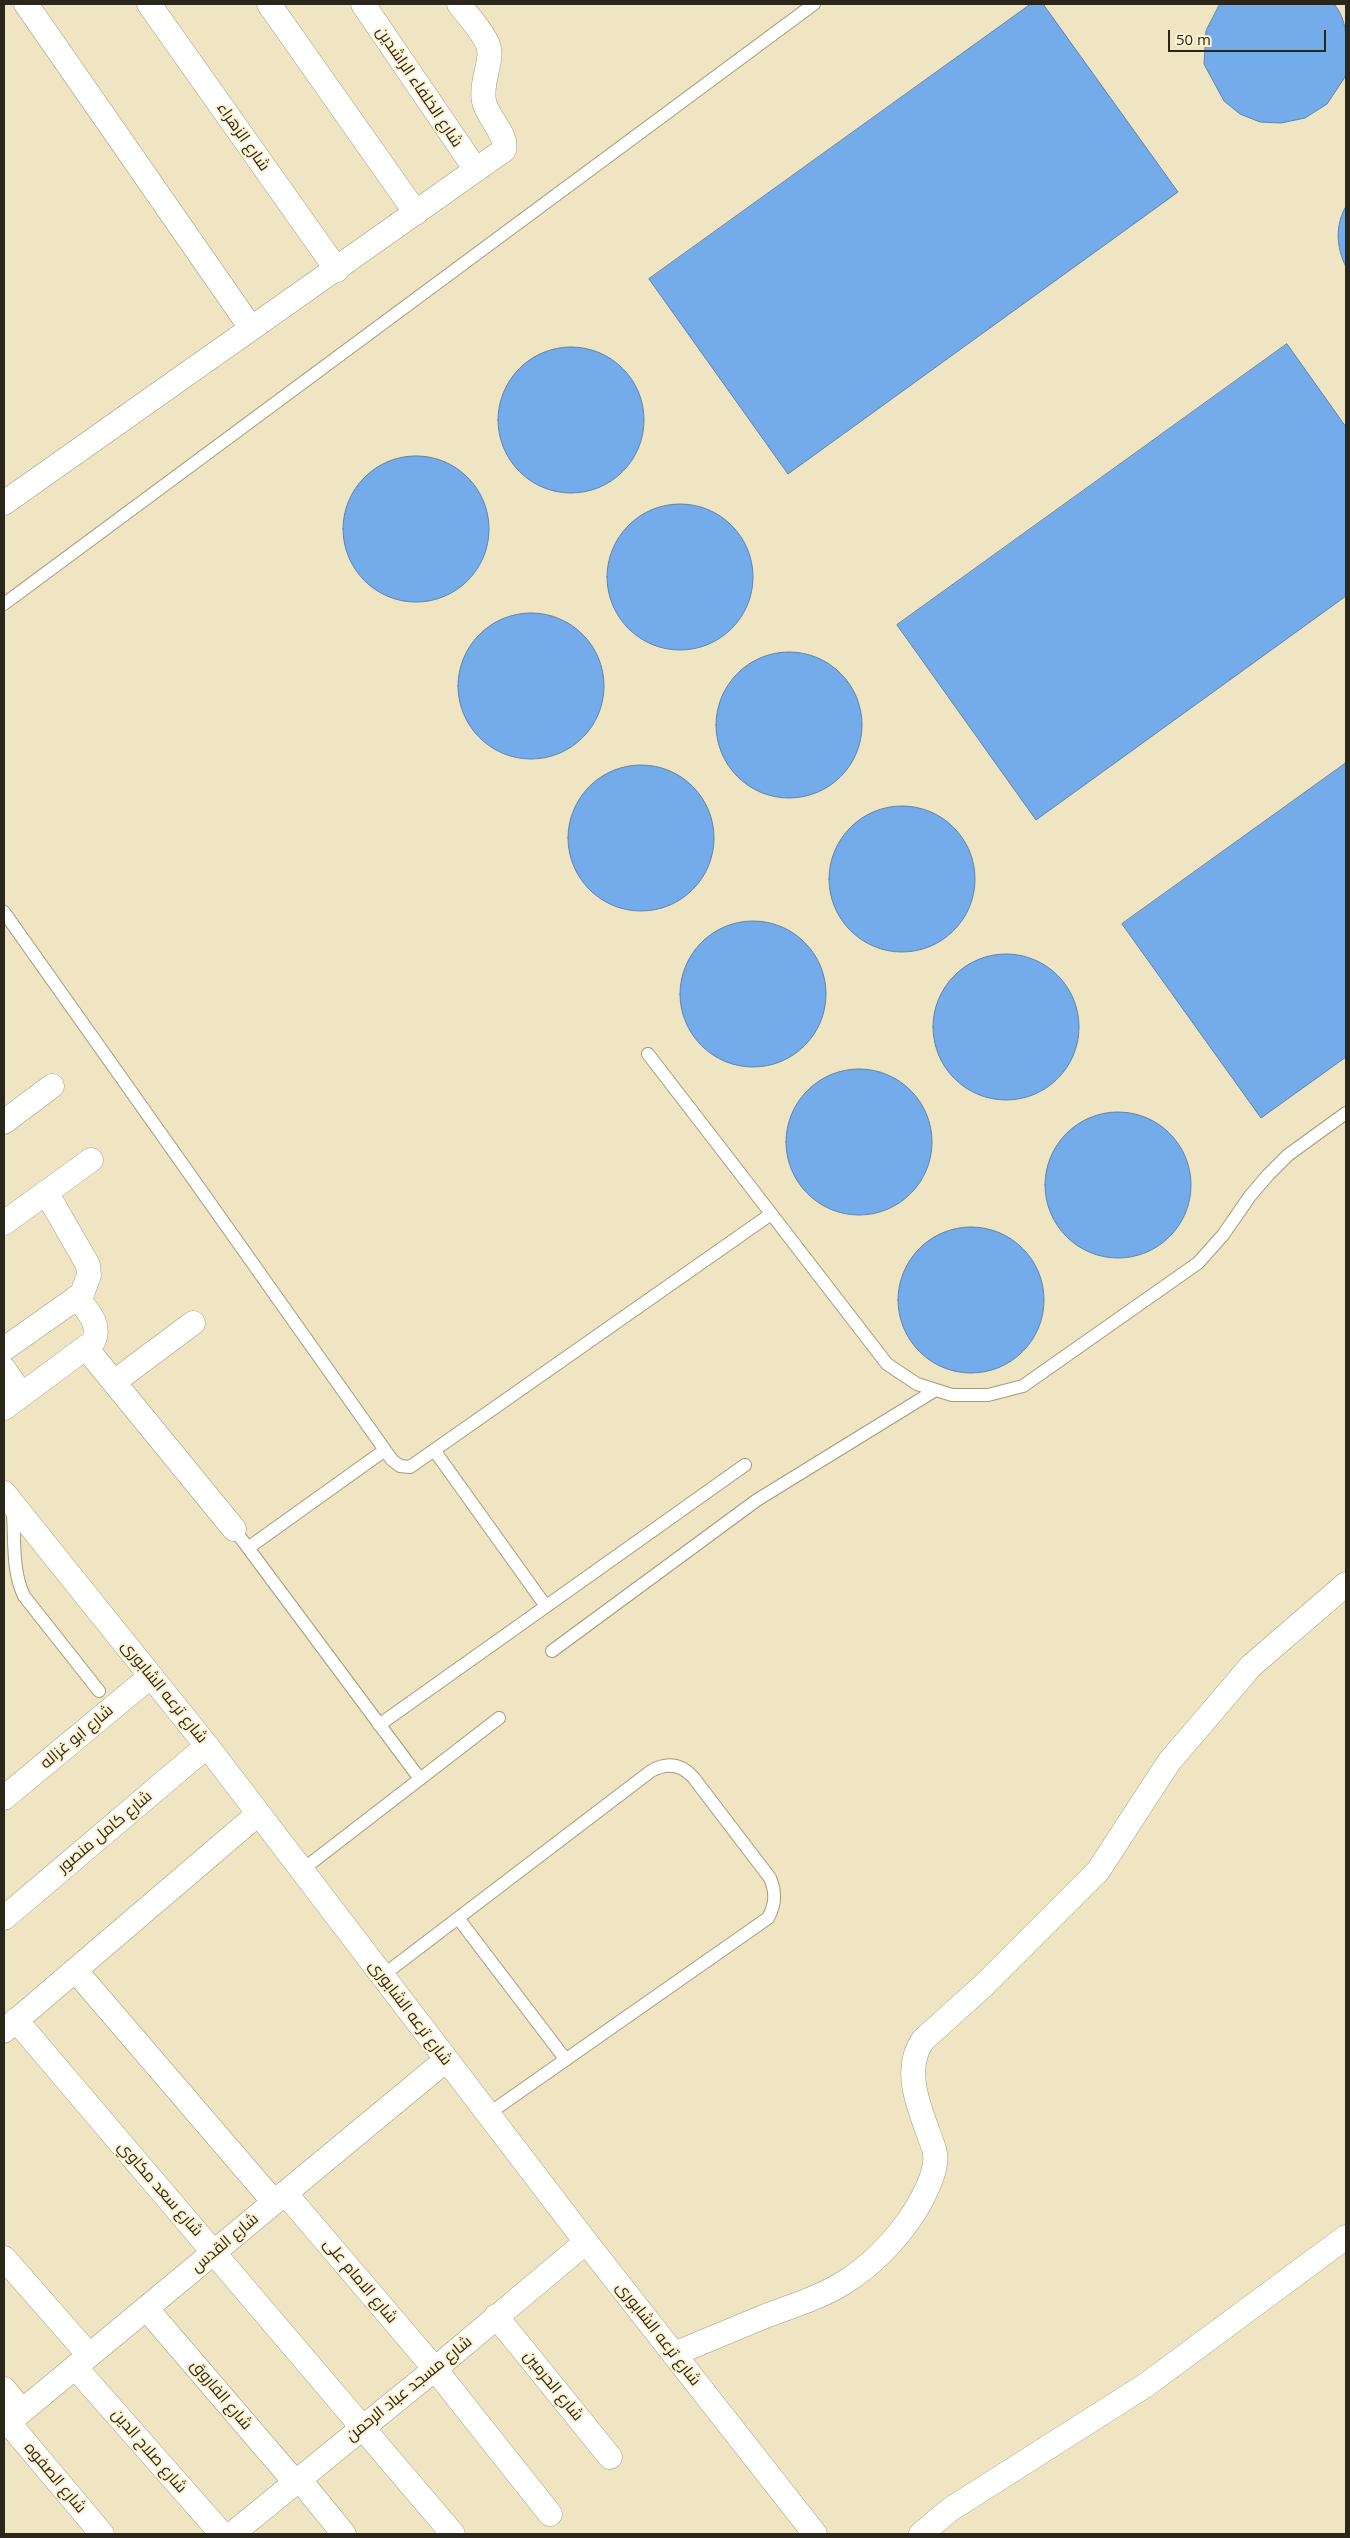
<!DOCTYPE html>
<meta charset="utf-8">
<style>
body{margin:0}
#map{position:relative;width:1350px;height:2538px;overflow:hidden;background:#f0e5c2;font-family:"Open Sans",sans-serif}
canvas{display:block}
.frame{position:absolute;inset:0;border:5px solid #2a2619;pointer-events:none}
.scale{position:absolute;left:1168px;top:30px;width:158px;height:22px;box-sizing:border-box;border:2px solid #2a2619;border-top:0;padding-left:6px;font-size:15px;line-height:18px;white-space:nowrap;color:#2a2619;-webkit-text-stroke:4px #fdf2cf;paint-order:stroke}
</style>
<div id="map">
<canvas width="1350" height="2538"></canvas>
<div class="frame"></div>
<div class="scale">50 m</div>
</div>
<script>
const ctx = document.querySelector('canvas').getContext('2d');
ctx.lineJoin = 'round';
function paint(path, color) {
  ctx.fillStyle = color;
  ctx.fill(path, 'evenodd');
}
function trace(path, color, width, dash) {
  ctx.strokeStyle = color;
  ctx.lineWidth = width;
  ctx.lineCap = dash ? 'butt' : 'round';
  ctx.setLineDash(dash || []);
  ctx.stroke(path);
}
function drawText(font, color, halo, rows, align = 'center') {
  ctx.font = font + ' "Open Sans",Cairo,sans-serif';
  ctx.lineWidth = 4;
  ctx.setLineDash([]);
  ctx.textBaseline = 'middle';
  ctx.strokeStyle = halo;
  ctx.fillStyle = color;
  for (const [text, x, y, turn = 0] of rows) {
    ctx.save();
    ctx.translate(x, y);
    ctx.rotate((+turn || 0) * Math.PI / 180);
    ctx.textAlign = isNaN(turn) ? turn : align;
    if (halo) ctx.strokeText(text, 0, 0);
    ctx.fillText(text, 0, 0);
    ctx.restore();
  }
}
const water = new Path2D(`
 M 1031,4 L 1043,4 L 1178,192 L 788,474 L 649,279 Z
 M 1220,4 L 1334,4 C 1350,23 1346,48 1346,72 L 1345,77 L 1327,104 L 1305,118 L 1281,123 L 1260,122 L 1240,114 L 1224,101 L 1204,64 L 1206,31 Z
 M 1346,206 L 1346,267 C 1336,246 1335,226 1346,206 Z
 M 1287,344 L 1346,427 L 1346,596 L 1036,820 L 897,625 Z
 M498 420a73 73 0 1 1 146 0a73 73 0 1 1-146 0Z
 M343 529a73 73 0 1 1 146 0a73 73 0 1 1-146 0Z
 M607 577a73 73 0 1 1 146 0a73 73 0 1 1-146 0Z
 M458 686a73 73 0 1 1 146 0a73 73 0 1 1-146 0Z
 M716 725a73 73 0 1 1 146 0a73 73 0 1 1-146 0Z
 M 1346,763 L 1346,1057 L 1261,1118 L 1122,924 Z
 M568 838a73 73 0 1 1 146 0a73 73 0 1 1-146 0Z
 M829 879a73 73 0 1 1 146 0a73 73 0 1 1-146 0Z
 M680 994a73 73 0 1 1 146 0a73 73 0 1 1-146 0Z
 M933 1027a73 73 0 1 1 146 0a73 73 0 1 1-146 0Z
 M786 1142a73 73 0 1 1 146 0a73 73 0 1 1-146 0Z
 M1045 1185a73 73 0 1 1 146 0a73 73 0 1 1-146 0Z
 M898 1300a73 73 0 1 1 146 0a73 73 0 1 1-146 0Z`);
const lane = new Path2D(`
 M 4,604 L 814,4
 M 4,912 L 392,1460 L 400,1466 L 410,1467 L 771,1214
 M 648,1054 L 887,1364 L 917,1384 L 952,1395 L 988,1395 L 1023,1386 L 1198,1263 L 1223,1235 L 1250,1196 L 1268,1175 L 1288,1155 L 1346,1113
 M 434,1450 L 545,1605
 M 13,1515 C 15,1542 12,1571 24,1596 L 99,1691
 M 234,1529 L 420,1779
 M 248,1548 L 385,1450
 M 552,1651 L 757,1500 L 934,1391
 M 379,1725 L 745,1465
 M 302,1870 L 499,1718
 M 458,1918 L 566,2060
 M 382,1976 L 651,1771 C 667,1762 681,1764 693,1777 L 770,1878 C 776,1892 776,1904 768,1918 L 488,2114`);
const street = new Path2D(`
 M 26,4 L 251,328
 M 149,4 L 337,270
 M 269,4 L 416,213
 M 363,4 L 476,170
 M 4,503 C 170,385 338,269 504,150 C 508,134 487,118 484,101 C 480,82 494,59 488,45 C 482,30 468,16 459,4
 M 4,1122 L 52,1086
 M 4,1223 L 91,1160
 M 86,1348 L 234,1529
 M 4,1349 L 82,1294 L 89,1275 L 88,1265 L 46,1192
 M 4,1369 L 21,1394
 M 114,1382 L 193,1323
 M 4,1408 L 93,1342 C 102,1324 87,1311 77,1297
 M 4,1493 L 207,1746 L 586,2242 L 815,2534
 M 4,1798 L 151,1676
 M 4,1918 L 207,1746
 M 75,1970 L 274,2202
 M 16,2020 L 453,2534
 M 4,2031 L 258,1814
 M 285,2193 L 435,2369 L 550,2514
 M 4,2258 L 89,2355
 M 146,2308 L 295,2482
 M 496,2316 L 610,2457
 M 674,2354 C 705,2341 737,2328 768,2315 C 796,2305 827,2295 851,2278 C 879,2259 906,2229 922,2199 C 929,2185 939,2165 934,2149 C 923,2115 900,2073 923,2040 L 984,1985 L 1098,1871 L 1169,1762 L 1251,1666 L 1346,1584
 M 75,2367 L 222,2534
 M 4,2389 L 22,2411
 M 8,2422 L 102,2534
 M 4,2426 L 446,2060
 M 299,2479 L 344,2534
 M 232,2534 L 435,2369 L 586,2242
 M 921,2534 L 951,2509 L 1146,2385 L 1346,2237`);
const streetNames = [
 ["شارع الخلفاء الراشدين",419,87,56],
 ["شارع الزهراء",243,137,55],
 ["شارع ترعه الشابورى",164,1692,51],
 ["شارع ابو غزاله",77,1737,-40],
 ["شارع كامل منصور",105,1832,-40],
 ["شارع ترعه الشابورى",410,2013,53],
 ["شارع سعد مكاوي",160,2189,49],
 ["شارع القدس",225,2243,-40],
 ["شارع الامام على",360,2281,50],
 ["شارع ترعه الشابورى",658,2334,52],
 ["شارع الحرمين",553,2386,51],
 ["شارع مسجد عباد الرحمن",409,2389,-39],
 ["شارع الفاروق",221,2395,50],
 ["شارع صلاح الدين",149,2451,49],
 ["شارع الصفوه",55,2478,50]
];
paint(water, '#74abea');
trace(water, '#5e83ab', 1);
trace(lane, '#a59b7a', 14);
trace(street, '#a59b7a', 25);
trace(lane, '#fff', 12);
trace(street, '#fff', 24);
drawText('16px', '#2a2619', '#fdf2cf', streetNames);
</script>
